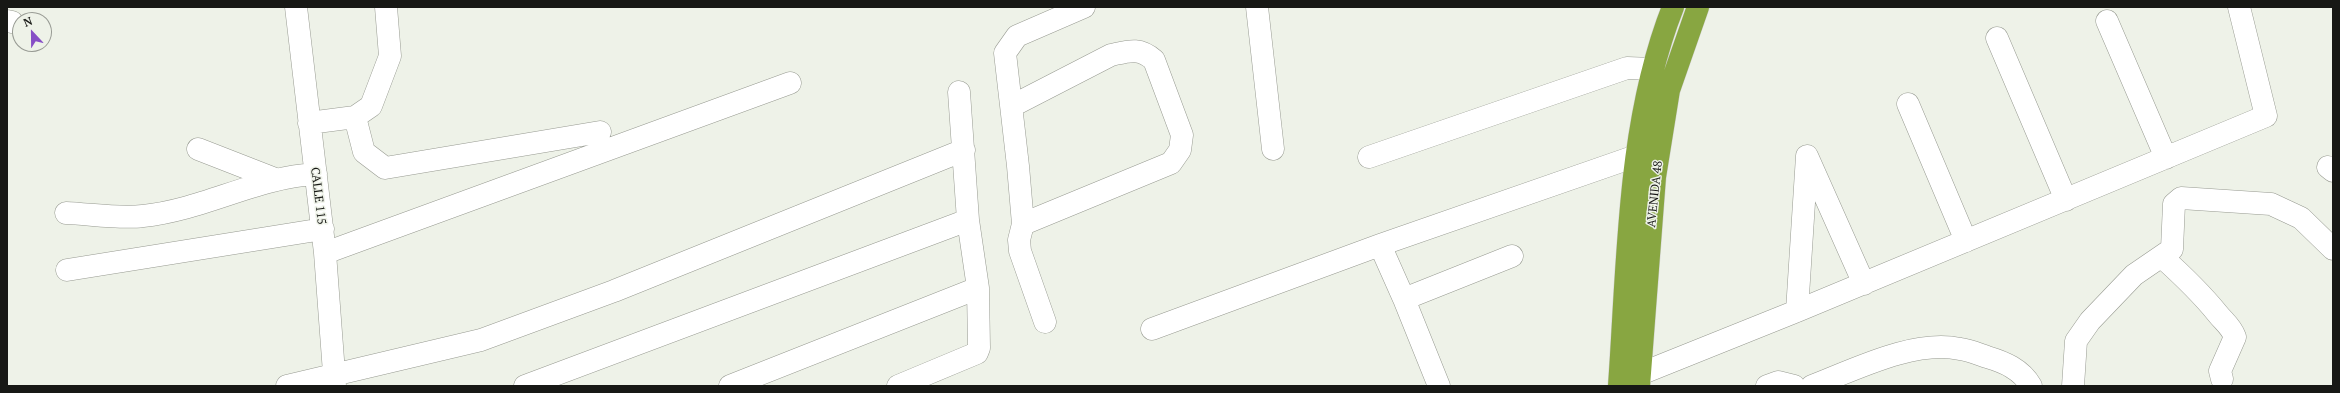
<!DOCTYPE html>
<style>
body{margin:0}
#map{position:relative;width:2340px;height:393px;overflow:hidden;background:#eef2e8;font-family:"PT Serif",serif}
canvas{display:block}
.frame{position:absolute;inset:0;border:8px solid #171815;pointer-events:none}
.north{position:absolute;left:12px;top:12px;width:40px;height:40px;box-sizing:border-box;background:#eef2e8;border:1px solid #989b94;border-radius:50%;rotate:338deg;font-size:11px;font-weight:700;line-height:16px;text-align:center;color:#171815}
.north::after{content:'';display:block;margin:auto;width:14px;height:18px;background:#874fc6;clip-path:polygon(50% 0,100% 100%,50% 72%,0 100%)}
</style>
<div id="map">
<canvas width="2340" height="393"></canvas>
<div class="frame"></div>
<div class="north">N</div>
</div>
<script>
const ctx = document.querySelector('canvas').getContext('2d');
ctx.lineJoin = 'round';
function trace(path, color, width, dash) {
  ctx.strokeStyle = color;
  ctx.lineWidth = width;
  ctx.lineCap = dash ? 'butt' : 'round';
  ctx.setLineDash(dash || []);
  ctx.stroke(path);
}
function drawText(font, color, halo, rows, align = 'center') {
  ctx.font = font + ' "PT Serif",serif';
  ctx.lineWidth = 3;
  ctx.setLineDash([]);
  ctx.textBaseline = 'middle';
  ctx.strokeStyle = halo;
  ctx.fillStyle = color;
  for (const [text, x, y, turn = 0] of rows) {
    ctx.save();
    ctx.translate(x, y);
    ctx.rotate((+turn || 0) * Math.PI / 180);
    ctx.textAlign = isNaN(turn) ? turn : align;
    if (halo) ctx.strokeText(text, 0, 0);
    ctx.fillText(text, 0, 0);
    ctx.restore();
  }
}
const minor = new Path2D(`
 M 296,7 L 325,253 L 335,386
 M 1257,7 L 1273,149
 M 7,21 L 12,22
 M 2107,21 L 2166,158
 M 1997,38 L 2066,200
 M 1908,104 L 1966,241
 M 1012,106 L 1111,55 C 1129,51 1139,47 1154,60 L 1182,135 L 1180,150 L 1171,163 L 1023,224
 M 355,117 L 364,152 L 385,168 L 600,132
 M 309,123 L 355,117 L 371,106 L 390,56 L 386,7
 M 198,149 L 275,179
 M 1369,157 L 1627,68 L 1653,69
 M 2328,167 L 2333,171
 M 66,213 C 90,214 120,219 143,216 C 203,210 256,177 316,174
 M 1380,245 L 1404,299 L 1439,386
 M 325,253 L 790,83
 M 2162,257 C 2182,275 2200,292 2217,313 C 2224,322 2231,326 2235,337 L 2220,371 L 2222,379
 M 67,270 L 323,229
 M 1404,299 L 1512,256
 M 1797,311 L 1807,156 L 1864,284
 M 1045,322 L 1020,251 L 1019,240 L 1023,224 L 1018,166 L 1005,53 L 1017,36 L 1084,7
 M 1152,329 L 1380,245 L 1636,156
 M 1640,374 L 1797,311 L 2266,116 L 2239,7
 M 287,386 L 481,340 L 614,291 L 964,150
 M 525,386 L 968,220
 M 730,386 L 978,288
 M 898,386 L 977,353 L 979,348 L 978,288 L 968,220 L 959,92
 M 1767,386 L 1778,382 L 1794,386
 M 1812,386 C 1854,370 1914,339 1960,349 C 1969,350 1978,354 1987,357 C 2004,362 2021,369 2031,386
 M 2073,386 L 2076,341 L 2090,321 L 2134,275 L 2172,249 L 2174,204 L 2181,198 L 2271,204 L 2301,218 L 2333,249`);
const highway = new Path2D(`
 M 1619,386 C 1628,262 1627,123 1673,7
 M 1639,386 L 1655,177 L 1669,90 L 1698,7`);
const streetNames = [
 ["AVENIDA 48",1655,194,-84],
 ["CALLE 115",318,196,83]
];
trace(minor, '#979a91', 23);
trace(highway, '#d1d1d0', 23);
trace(minor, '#fff', 22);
trace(highway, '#88a641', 22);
drawText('12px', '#171815', '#eef2e8', streetNames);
</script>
